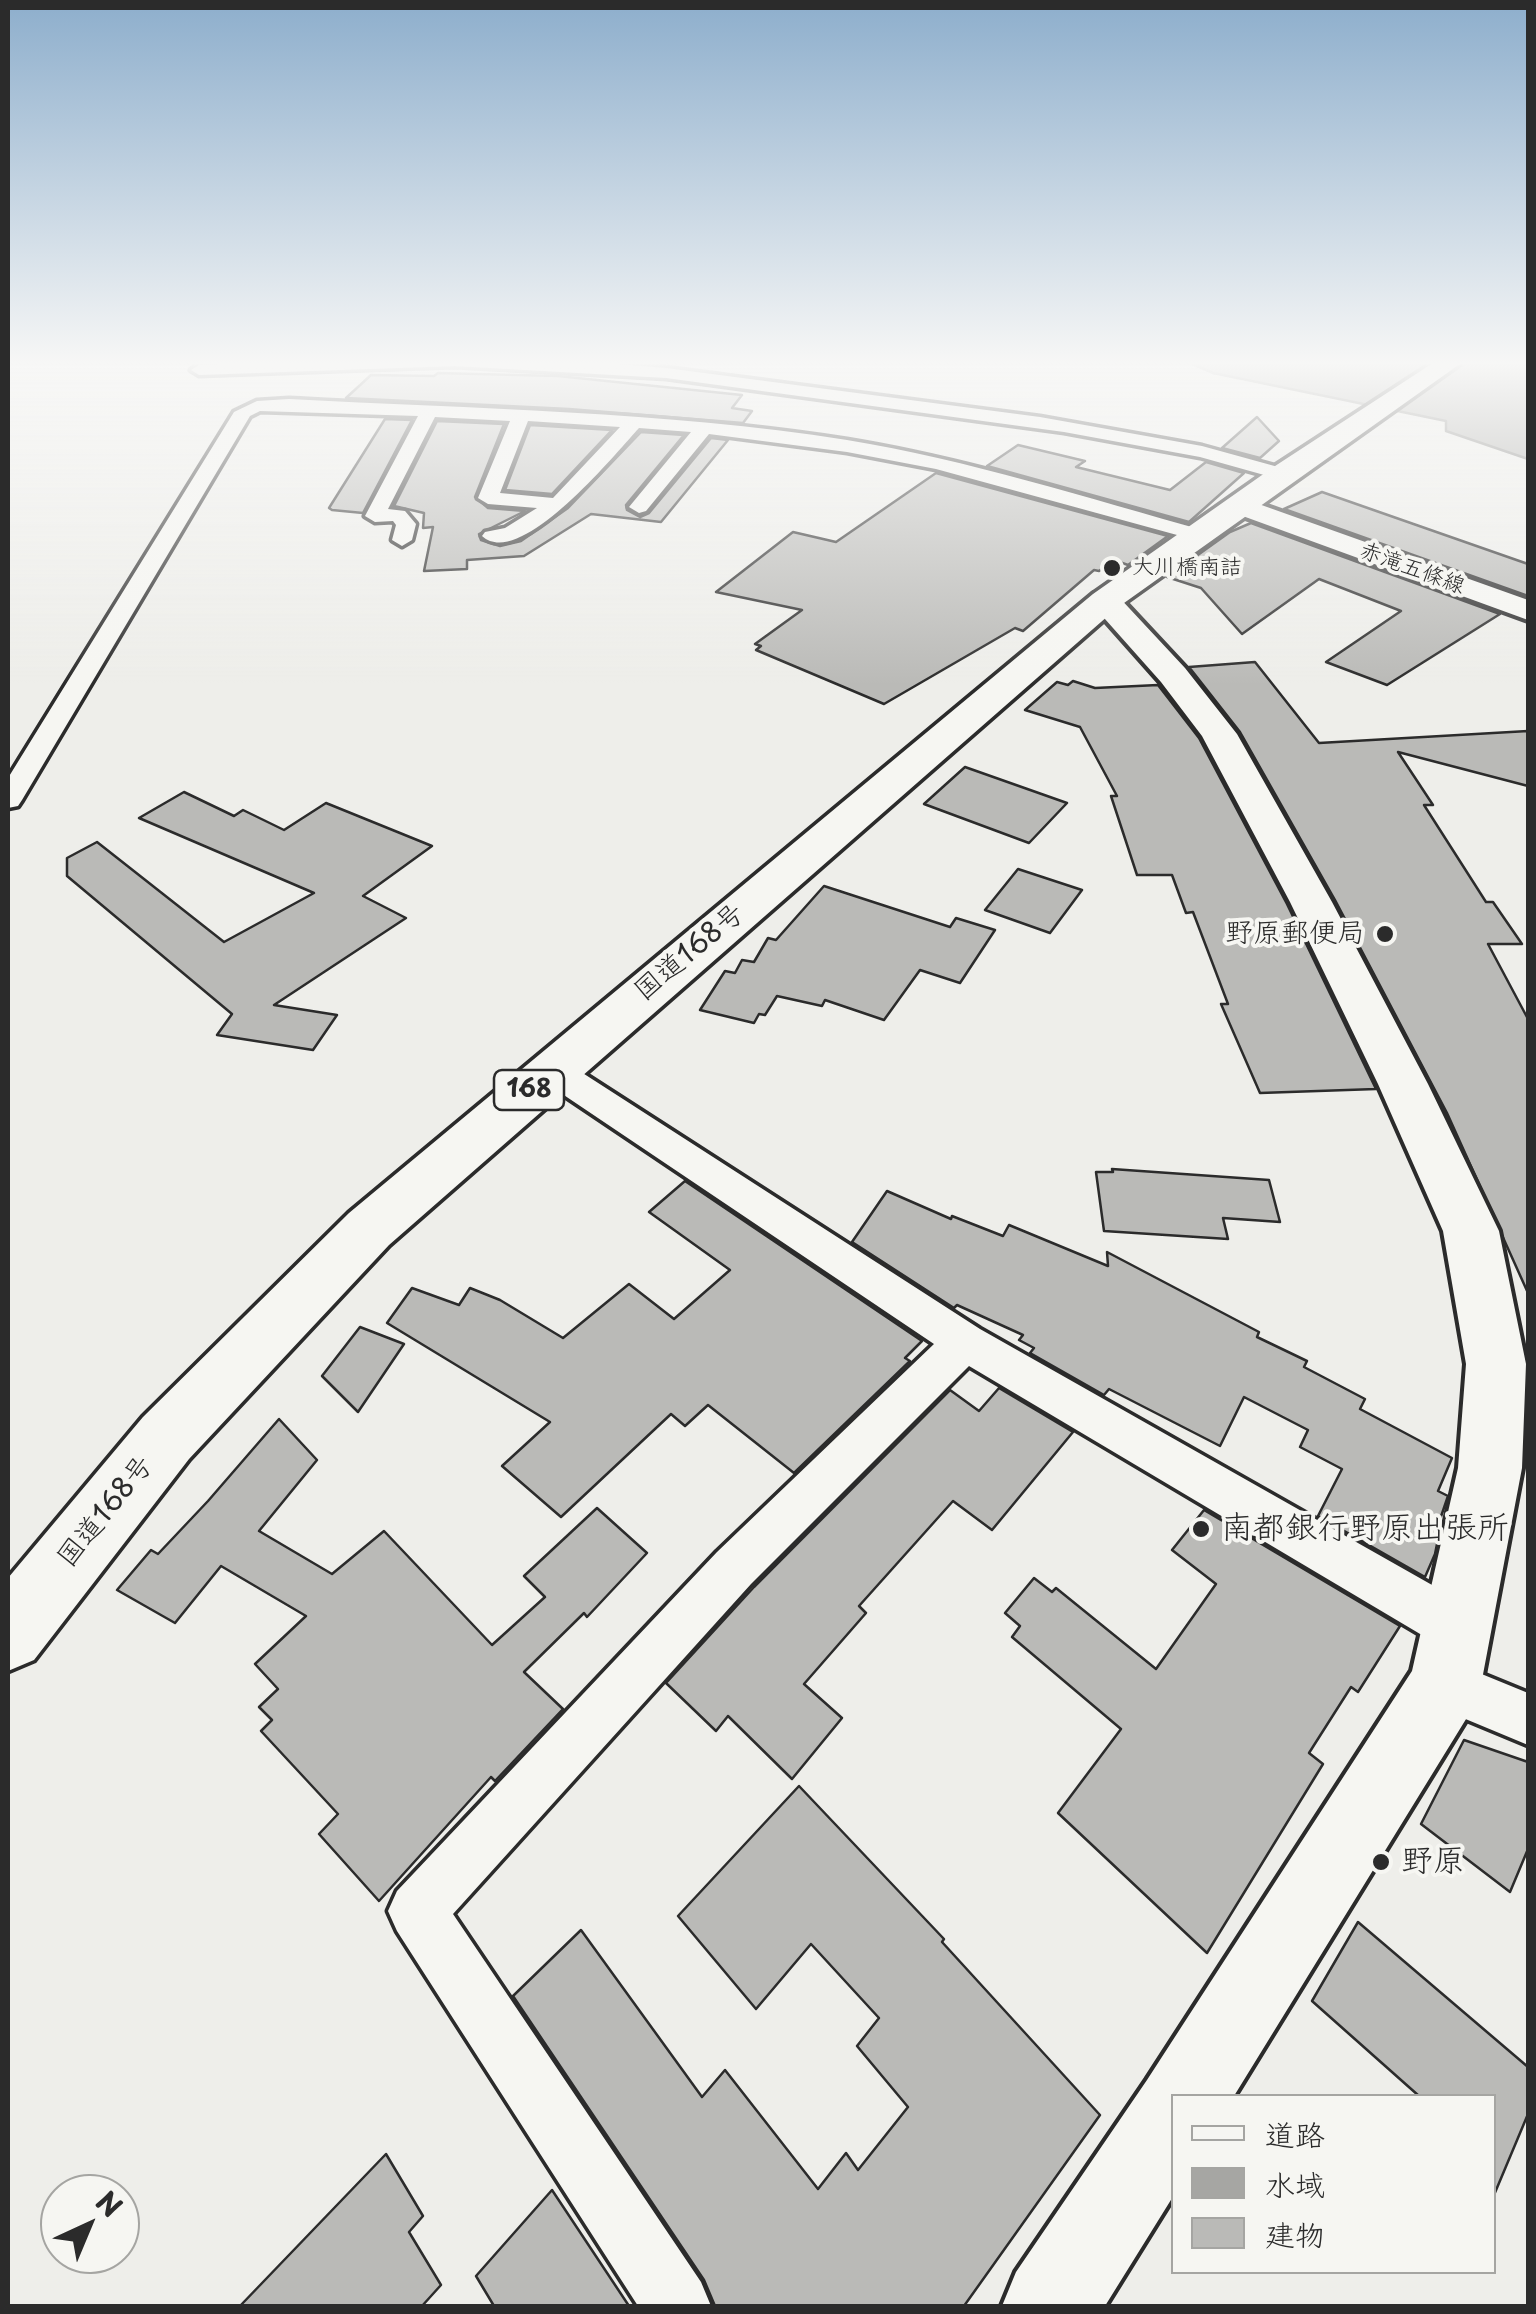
<!DOCTYPE html>
<meta charset="utf-8">
<style>
body{margin:0}
#map{position:relative;width:1536px;height:2314px;overflow:hidden;background:#eeeeea;font-family:"Playpen Sans","Klee One",sans-serif}
canvas{display:block}
.frame{position:absolute;inset:0;border:10px solid #2b2b2b;pointer-events:none}
.legend{position:absolute;left:1171px;top:2094px;width:325px;height:180px;box-sizing:border-box;background:#f6f6f2;border:2px solid #a5a5a2;margin:0;padding:12px 18px;list-style:none;font-size:30px;color:#2b2b2b}
.legend li{display:flex;align-items:center;gap:20px;height:50px}
.legend b{width:50px;border:2px solid #a5a5a2}
.north{position:absolute;left:40px;top:2174px;width:100px;height:100px;box-sizing:border-box;background:#f6f6f2;border:2px solid #a5a5a2;border-radius:50%;rotate:44deg;font-size:28px;font-weight:700;line-height:40px;text-align:center;color:#2b2b2b}
.north::after{content:'';display:block;margin:auto;width:35px;height:45px;background:#2b2b2b;clip-path:polygon(50% 0,100% 100%,50% 72%,0 100%)}
</style>
<div id="map">
<canvas width="1536" height="2314"></canvas>
<div class="frame"></div>
<ul class="legend">
<li><b style="height:12px;background:#f6f6f2"></b>道路</li>
<li><b style="height:28px;background:#a6a6a3"></b>水域</li>
<li><b style="height:28px;background:#babab7"></b>建物</li>
</ul>
<div class="north">N</div>
</div>
<script>
const ctx = document.querySelector('canvas').getContext('2d');
ctx.lineJoin = 'round';
function paint(path, color) {
  ctx.fillStyle = color;
  ctx.fill(path, 'evenodd');
}
function trace(path, color, width, dash) {
  ctx.strokeStyle = color;
  ctx.lineWidth = width;
  ctx.lineCap = dash ? 'butt' : 'round';
  ctx.setLineDash(dash || []);
  ctx.stroke(path);
}
function drawText(font, color, halo, rows, align = 'center') {
  ctx.font = font + ' "Playpen Sans","Klee One",sans-serif';
  ctx.lineWidth = 8;
  ctx.setLineDash([]);
  ctx.textBaseline = 'middle';
  ctx.strokeStyle = halo;
  ctx.fillStyle = color;
  for (const [text, x, y, turn = 0] of rows) {
    ctx.save();
    ctx.translate(x, y);
    ctx.rotate((+turn || 0) * Math.PI / 180);
    ctx.textAlign = isNaN(turn) ? turn : align;
    if (halo) ctx.strokeText(text, 0, 0);
    ctx.fillText(text, 0, 0);
    ctx.restore();
  }
}
const water = new Path2D(`
 M 1186,361 L 1508,361 L 1528,365 L 1528,459 L 1446,431 L 1446,421 L 1213,373 Z`);
const building = new Path2D(`
 M 438,373 L 558,376 L 742,395 L 732,408 L 752,411 L 743,423 L 569,409 L 346,398 L 371,375 L 434,376 Z
 M 1257,417 L 1279,441 L 1260,458 L 1222,448 Z
 M 385,419 L 412,420 L 363,513 L 332,510 L 329,508 Z
 M 437,421 L 504,424 L 475,497 L 488,508 L 525,511 L 479,534 L 481,540 L 500,546 L 521,541 L 568,508 L 641,432 L 684,435 L 626,505 L 627,510 L 640,517 L 649,513 L 711,438 L 728,440 L 661,522 L 591,514 L 524,556 L 467,560 L 467,569 L 424,571 L 433,527 L 423,528 L 424,513 L 394,506 Z
 M 530,425 L 612,430 L 552,494 L 505,490 Z
 M 1018,445 L 1085,461 L 1076,467 L 1170,490 L 1206,462 L 1244,473 L 1189,522 L 987,466 Z
 M 936,473 L 1168,536 L 1128,565 L 1114,560 L 1099,571 L 1094,570 L 1023,631 L 1015,628 L 884,704 L 756,650 L 761,646 L 755,644 L 802,610 L 716,592 L 793,532 L 836,542 Z
 M 1322,492 L 1528,564 L 1528,596 L 1284,509 Z
 M 1251,523 L 1500,614 L 1387,685 L 1326,662 L 1401,611 L 1319,579 L 1242,634 L 1201,588 L 1167,577 L 1230,532 Z
 M 1255,662 L 1319,743 L 1528,731 L 1528,786 L 1398,752 L 1433,805 L 1424,805 L 1486,902 L 1493,902 L 1522,944 L 1488,944 L 1528,1019 L 1528,1293 L 1447,1113 L 1335,900 L 1240,732 L 1189,667 Z
 M 1073,681 L 1095,688 L 1158,685 L 1199,738 L 1287,904 L 1376,1089 L 1260,1093 L 1221,1004 L 1228,1004 L 1193,912 L 1186,913 L 1172,875 L 1137,875 L 1111,796 L 1117,796 L 1080,727 L 1025,710 L 1057,682 L 1068,685 Z
 M 965,767 L 1067,803 L 1029,843 L 924,804 Z
 M 184,792 L 234,816 L 243,810 L 284,830 L 326,803 L 432,846 L 363,896 L 406,918 L 274,1005 L 337,1015 L 313,1050 L 217,1035 L 232,1014 L 67,876 L 67,858 L 97,842 L 224,942 L 314,893 L 139,818 Z
 M 1018,869 L 1082,890 L 1050,933 L 985,910 Z
 M 824,886 L 950,927 L 956,918 L 995,930 L 960,983 L 920,970 L 884,1020 L 825,1000 L 822,1006 L 777,996 L 765,1015 L 759,1014 L 754,1023 L 700,1010 L 725,971 L 735,973 L 742,960 L 754,962 L 768,938 L 776,940 Z
 M 1112,1169 L 1269,1180 L 1280,1222 L 1223,1218 L 1228,1239 L 1104,1231 L 1096,1172 L 1113,1172 Z
 M 685,1181 L 922,1341 L 905,1358 L 910,1361 L 794,1473 L 708,1405 L 685,1426 L 671,1414 L 561,1517 L 502,1466 L 550,1422 L 387,1323 L 412,1288 L 459,1305 L 470,1288 L 500,1300 L 563,1338 L 629,1284 L 674,1319 L 730,1270 L 649,1212 Z
 M 887,1191 L 951,1219 L 952,1216 L 1003,1236 L 1009,1225 L 1108,1266 L 1107,1252 L 1259,1332 L 1257,1337 L 1307,1361 L 1304,1367 L 1365,1399 L 1360,1409 L 1452,1458 L 1438,1491 L 1448,1496 L 1434,1537 L 1438,1539 L 1435,1554 L 1425,1577 L 1318,1516 L 1342,1469 L 1300,1447 L 1308,1430 L 1244,1397 L 1220,1446 L 1109,1389 L 1104,1395 L 1030,1353 L 1034,1348 L 1019,1340 L 1023,1335 L 957,1305 L 954,1308 L 852,1242 Z
 M 360,1327 L 404,1344 L 358,1412 L 322,1376 Z
 M 999,1388 L 1073,1432 L 992,1530 L 953,1501 L 859,1606 L 866,1613 L 804,1684 L 842,1718 L 792,1779 L 728,1716 L 716,1731 L 666,1683 L 754,1587 L 950,1390 L 979,1411 Z
 M 279,1419 L 317,1460 L 259,1531 L 332,1574 L 384,1531 L 492,1645 L 545,1597 L 524,1576 L 597,1508 L 647,1553 L 587,1617 L 584,1613 L 524,1672 L 563,1709 L 495,1781 L 491,1777 L 379,1901 L 319,1834 L 338,1814 L 261,1731 L 272,1720 L 259,1707 L 278,1689 L 255,1664 L 306,1616 L 221,1566 L 175,1623 L 117,1590 L 151,1550 L 158,1554 L 208,1501 Z
 M 1204,1510 L 1400,1626 L 1358,1692 L 1351,1687 L 1309,1753 L 1323,1764 L 1207,1953 L 1058,1813 L 1121,1729 L 1012,1637 L 1020,1626 L 1005,1613 L 1034,1578 L 1052,1592 L 1056,1588 L 1156,1669 L 1216,1584 L 1172,1550 Z
 M 1464,1740 L 1528,1762 L 1528,1849 L 1510,1892 L 1421,1824 Z
 M 799,1786 L 944,1939 L 942,1942 L 1100,2115 L 964,2306 L 715,2306 L 704,2280 L 513,1996 L 581,1930 L 702,2097 L 725,2070 L 818,2189 L 846,2153 L 858,2170 L 908,2107 L 857,2046 L 879,2018 L 811,1944 L 756,2009 L 678,1916 Z
 M 1358,1922 L 1528,2067 L 1528,2114 L 1494,2195 L 1494,2096 L 1419,2096 L 1312,2001 Z
 M 386,2154 L 423,2216 L 409,2232 L 441,2285 L 422,2306 L 240,2306 Z
 M 552,2190 L 629,2306 L 494,2306 L 476,2276 Z`);
const street = new Path2D(`
 M 283,361 L 579,361 L 666,368 L 1040,417 L 1202,446 L 1289,470 L 1292,474 L 1282,480 L 1200,457 L 1064,432 L 666,378 L 455,366 L 199,375 L 191,370 L 199,365 Z
 M 289,399 C 475,409 663,411 847,440 C 969,460 1087,498 1206,531 L 1209,535 L 1199,541 L 936,469 L 847,452 L 709,434 L 646,511 L 639,513 L 629,507 L 691,432 L 639,428 C 615,454 520,571 482,536 L 485,532 L 505,528 L 537,508 L 488,504 L 478,498 L 510,421 L 435,417 L 388,509 L 405,511 L 416,524 L 412,540 L 402,546 L 392,540 L 396,525 L 393,521 L 375,522 L 365,516 L 418,416 L 260,411 L 250,416 L 22,800 L 18,806 L 8,808 L 8,778 L 234,412 L 257,401 ZM 528,421 L 620,427 L 553,498 L 500,493 Z
 M 552,1058 L 564,1061 L 980,1329 L 1478,1611 L 1485,1629 L 1478,1647 L 1460,1654 L 1442,1647 L 969,1366 L 751,1584 L 453,1914 L 701,2282 L 711,2306 L 638,2306 L 397,1931 L 388,1911 L 397,1891 L 717,1552 L 934,1344 L 540,1079 L 534,1070 L 540,1061 Z
 M 1445,1659 L 1528,1693 L 1528,1745 L 1427,1703 L 1419,1685 L 1427,1667 Z`);
const secondary = new Path2D(`
 M 1239,497 L 1528,600 L 1528,620 L 1229,511 L 1225,505 Z
 M 1105,592 L 1116,594 L 1185,668 L 1237,734 L 1332,902 L 1428,1084 L 1499,1231 L 1526,1364 L 1522,1468 L 1481,1685 L 1471,1711 L 1234,2096 L 1174,2096 L 1174,2195 L 1105,2306 L 1002,2306 L 1016,2272 L 1147,2080 L 1412,1671 L 1458,1468 L 1466,1364 L 1443,1231 L 1378,1084 L 1290,902 L 1202,736 L 1161,682 L 1089,601 L 1094,594 Z`);
const highway = new Path2D(`
 M 1436,361 L 1464,361 L 1117,608 L 389,1245 L 189,1459 L 34,1660 L 8,1671 L 8,1578 L 143,1417 L 349,1213 L 1093,594 L 1272,468 Z`);
const markers = [
 [1112,568,10,"#2b2b2b"],
 [1385,934,10,"#2b2b2b"],
 [1201,1529,10,"#2b2b2b"],
 [1381,1862,10,"#2b2b2b"]
];
const farPoinames = [
 ["大川橋南詰",1132,568]
];
const farStreetnames = [
 ["赤滝五條線",1412,569,20]
];
const shields = [
 [529,1090,70]
];
const shieldNames = [
 ["168",529,1090]
];
const poiNames = [
 ["野原郵便局",1365,934]
];
const streetNames = [
 ["国道168号",690,953,-40],
 ["国道168号",106,1512,-51]
];
const nearPoinames = [
 ["南都銀行野原出張所",1221,1529],
 ["野原",1401,1862]
];
paint(water, '#a6a6a3');
trace(water, '#757573', 2.5);
paint(building, '#babab7');
trace(building, '#2b2b2b', 2.5);
trace(street, '#2b2b2b', 7);
trace(secondary, '#2b2b2b', 8);
trace(highway, '#2b2b2b', 7);
paint(street, '#f6f6f2');
paint(secondary, '#f6f6f2');
paint(highway, '#f6f6f2');
const sky = ctx.createLinearGradient(0, 0, 0, 685);
sky.addColorStop(0, '#8daecc');
sky.addColorStop(0.53, '#f7f7f6');
sky.addColorStop(1, '#f7f7f600');
ctx.fillStyle = sky;
ctx.fillRect(0, 0, 1536, 685);
for (const [x, y, r, color] of markers) {
  const dot = new Path2D();
  dot.arc(x, y, r, 0, 2 * Math.PI);
  ctx.fillStyle = color;
  ctx.fill(dot);
  trace(dot, '#f6f6f2', 4);
}
drawText('22px', '#2b2b2b', '#f6f6f2', farPoinames, 'left');
drawText('22px', '#2b2b2b', '#f6f6f2', farStreetnames);
for (const [x, y, w] of shields) {
  const box = new Path2D();
  box.roundRect(x - w / 2, y - 20, w, 40, 8);
  ctx.fillStyle = '#f6f6f2';
  ctx.fill(box);
  trace(box, '#2b2b2b', 2.5);
}
drawText('bold 25px', '#2b2b2b', null, shieldNames);
drawText('28px', '#2b2b2b', '#f6f6f2', poiNames, 'right');
drawText('28px', '#2b2b2b', '#f6f6f2', streetNames);
drawText('32px', '#2b2b2b', '#f6f6f2', nearPoinames, 'left');
</script>
